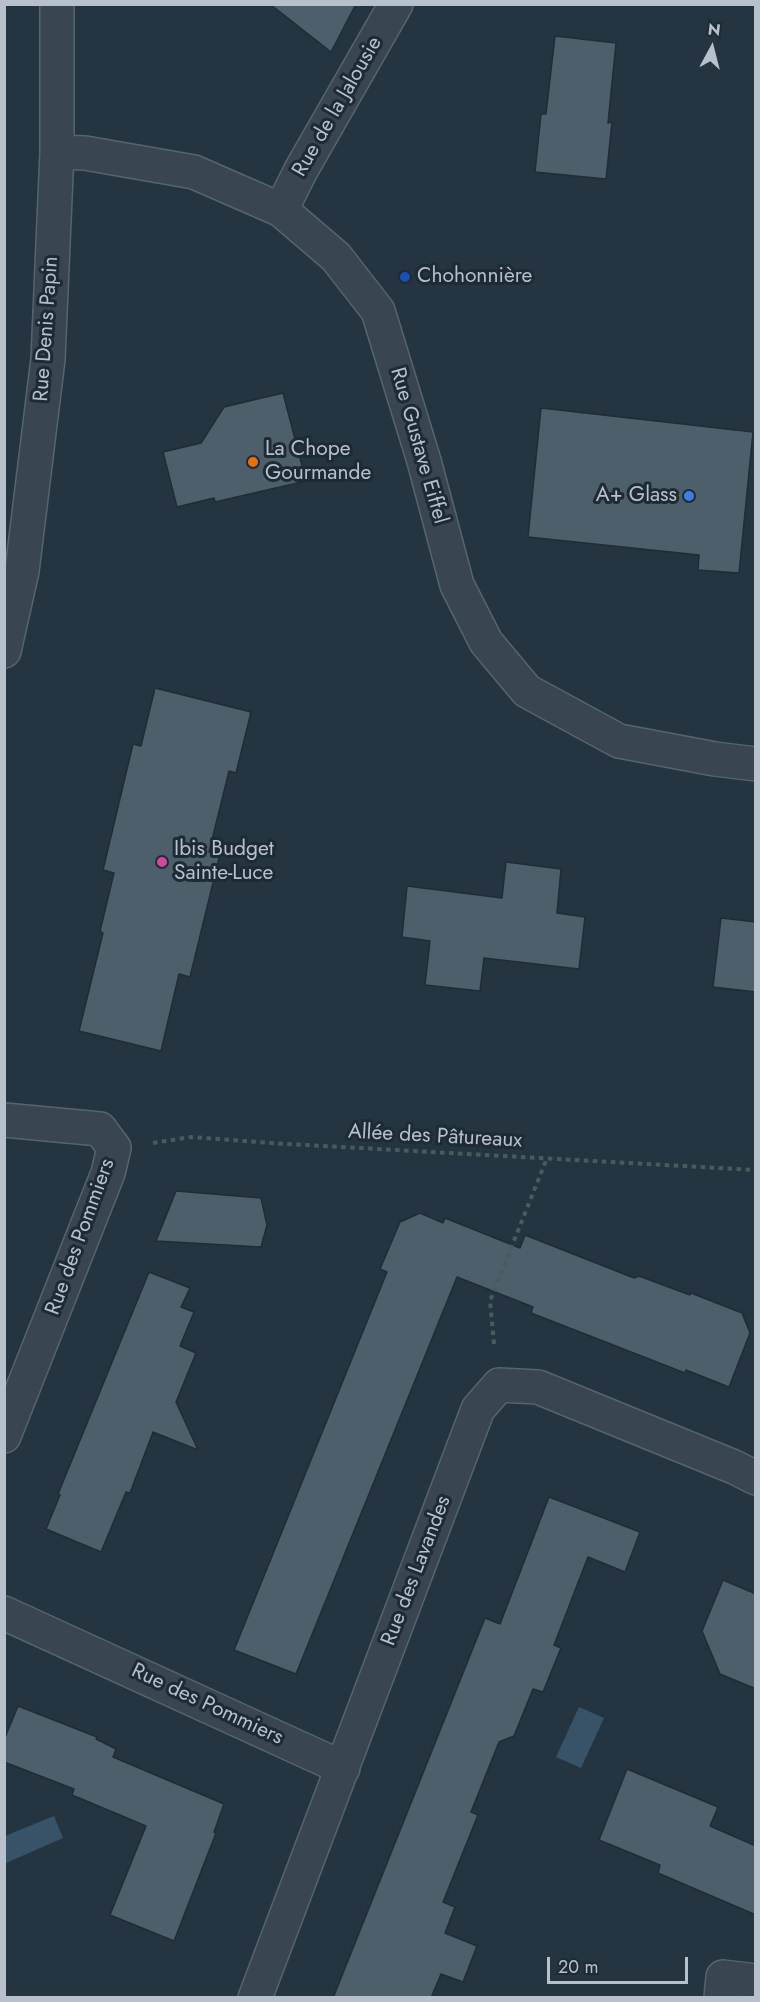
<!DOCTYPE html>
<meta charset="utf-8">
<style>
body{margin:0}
#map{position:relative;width:760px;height:2002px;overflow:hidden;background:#253441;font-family:Jost,sans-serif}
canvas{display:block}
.frame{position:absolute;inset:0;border:6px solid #b6c1cb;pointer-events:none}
.north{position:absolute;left:682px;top:18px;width:60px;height:60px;-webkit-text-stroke:4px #1e2b36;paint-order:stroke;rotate:7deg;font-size:16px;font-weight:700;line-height:24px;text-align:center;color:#b6c1cb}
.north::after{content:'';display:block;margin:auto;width:21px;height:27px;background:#b6c1cb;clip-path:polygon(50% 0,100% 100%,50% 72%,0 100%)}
.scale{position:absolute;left:547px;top:1957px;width:141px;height:27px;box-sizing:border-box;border:3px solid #b6c1cb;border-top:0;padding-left:8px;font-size:18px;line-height:21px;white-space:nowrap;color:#b6c1cb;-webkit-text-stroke:4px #1e2b36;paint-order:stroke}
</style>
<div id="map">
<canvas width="760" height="2002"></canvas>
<div class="frame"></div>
<div class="north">N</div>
<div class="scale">20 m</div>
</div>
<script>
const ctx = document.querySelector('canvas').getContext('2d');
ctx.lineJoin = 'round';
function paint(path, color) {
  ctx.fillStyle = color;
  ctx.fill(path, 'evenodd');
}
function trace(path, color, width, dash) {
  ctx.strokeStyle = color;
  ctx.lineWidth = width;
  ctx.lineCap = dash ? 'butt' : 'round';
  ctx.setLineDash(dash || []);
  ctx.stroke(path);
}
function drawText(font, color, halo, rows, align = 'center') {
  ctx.font = font + ' Jost,sans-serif';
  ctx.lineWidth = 6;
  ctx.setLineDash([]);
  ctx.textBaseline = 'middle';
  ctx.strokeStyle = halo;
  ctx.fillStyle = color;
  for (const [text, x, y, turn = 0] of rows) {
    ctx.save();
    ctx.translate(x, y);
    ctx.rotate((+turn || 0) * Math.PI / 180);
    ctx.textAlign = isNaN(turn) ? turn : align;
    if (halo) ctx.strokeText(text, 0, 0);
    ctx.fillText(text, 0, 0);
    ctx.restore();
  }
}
const water = new Path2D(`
 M 579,1707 L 604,1718 L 581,1768 L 556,1757 Z
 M 54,1816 L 63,1838 L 6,1863 L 5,1836 Z`);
const building = new Path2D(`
 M 270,4 L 356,4 L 331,52 Z
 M 555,36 L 616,43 L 608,123 L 612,122 L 606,179 L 535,172 L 541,114 L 546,114 Z
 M 283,393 L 306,481 L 215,502 L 214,498 L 177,507 L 163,452 L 201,443 L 224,407 Z
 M 541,408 L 753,432 L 739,573 L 698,570 L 699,555 L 528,537 Z
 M 155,688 L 251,712 L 236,773 L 229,771 L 209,852 L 220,854 L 190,977 L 179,974 L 161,1051 L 79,1031 L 103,933 L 100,931 L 114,873 L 103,870 L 133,744 L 141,746 Z
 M 506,862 L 561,869 L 557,913 L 585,917 L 579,969 L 484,958 L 480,991 L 425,985 L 430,941 L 402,937 L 407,886 L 502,898 Z
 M 721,918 L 756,922 L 756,992 L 713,987 Z
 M 176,1191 L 261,1198 L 267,1225 L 261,1247 L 156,1241 Z
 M 420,1213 L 443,1223 L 445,1218 L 520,1248 L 525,1235 L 634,1278 L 639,1276 L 690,1295 L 691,1293 L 742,1313 L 750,1333 L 729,1387 L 686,1370 L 685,1373 L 531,1313 L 533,1307 L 457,1277 L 296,1674 L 234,1650 L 387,1272 L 380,1269 L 400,1222 Z
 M 149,1272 L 190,1288 L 181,1307 L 194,1312 L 180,1346 L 196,1353 L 176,1402 L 198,1450 L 153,1432 L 130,1493 L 126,1492 L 101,1552 L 46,1529 L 60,1495 L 58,1494 Z
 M 549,1497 L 640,1532 L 625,1572 L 588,1557 L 554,1645 L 561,1648 L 543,1692 L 533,1689 L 514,1736 L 499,1742 L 471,1812 L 478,1815 L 443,1902 L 455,1907 L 445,1933 L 477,1946 L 463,1982 L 441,1974 L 431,1998 L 333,1998 L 485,1618 L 500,1624 Z
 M 723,1580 L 756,1594 L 756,1689 L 720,1674 L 702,1631 Z
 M 18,1706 L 97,1737 L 96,1739 L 116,1749 L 113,1757 L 224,1804 L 214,1832 L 216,1833 L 174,1941 L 110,1915 L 146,1826 L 72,1795 L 74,1789 L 4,1762 L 4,1740 Z
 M 627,1769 L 718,1807 L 710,1826 L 756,1846 L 756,1915 L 658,1873 L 660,1865 L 599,1840 Z`);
const path = new Path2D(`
 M 153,1143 L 191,1137 L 271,1143 L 756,1170
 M 494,1344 L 490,1301 L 547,1158`);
const minor = new Path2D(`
 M 57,152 L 85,153 L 194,172 L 281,210 L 336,257 L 378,311 L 424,461 L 457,585 L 486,642 L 527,691 L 619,741 L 715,759 L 756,764
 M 281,210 L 301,170 L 396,4
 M 4,651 L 22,571 L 48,359 L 57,152 L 57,4
 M 4,1120 L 100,1129 L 114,1148 L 108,1173 L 4,1436
 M 4,1613 L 343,1768
 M 255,1998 L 478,1409 L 499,1385 L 538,1387 L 734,1467 L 756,1478
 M 721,1998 L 723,1977 L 756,1981`);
const markers = [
 [405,277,6,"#1a4fb4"],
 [253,462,6,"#e8710a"],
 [689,496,6,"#3f7fe0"],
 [162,862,6,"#d1479c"]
];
const streetNames = [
 ["Rue de la Jalousie",338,107,-60],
 ["Rue Denis Papin",47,329,-86],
 ["Rue Gustave Eiffel",418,446,74],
 ["Allée des Pâtureaux",435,1137,3],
 ["Rue des Pommiers",81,1237,-70],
 ["Rue des Lavandes",417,1571,-69],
 ["Rue des Pommiers",207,1705,25]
];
const poiNames = [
 ["Chohonnière",417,277],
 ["La Chope",265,450],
 ["Gourmande",265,474],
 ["A+ Glass",677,496,"right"],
 ["Ibis Budget",174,850],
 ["Sainte-Luce",174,874]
];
paint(water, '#385368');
paint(building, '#4e5f6c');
trace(building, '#202d38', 1.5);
trace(minor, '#57646e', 36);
trace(path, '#455e5d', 4, [4.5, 4.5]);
trace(minor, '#394651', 33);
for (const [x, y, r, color] of markers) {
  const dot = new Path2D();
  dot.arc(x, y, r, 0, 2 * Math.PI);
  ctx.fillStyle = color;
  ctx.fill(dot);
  trace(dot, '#1e2b36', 2);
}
drawText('21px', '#b6c1cb', '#1e2b36', streetNames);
drawText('21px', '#b6c1cb', '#1e2b36', poiNames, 'left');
</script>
